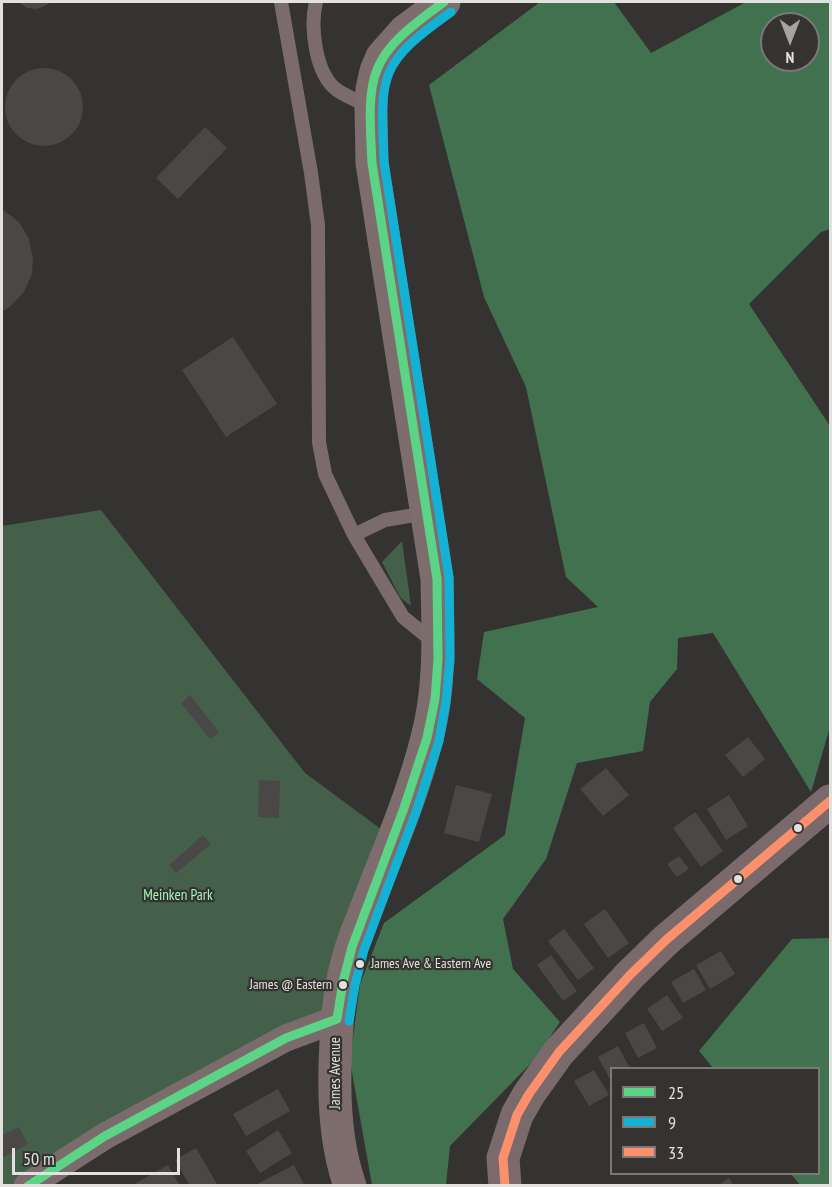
<!DOCTYPE html>
<style>
body{margin:0}
#map{position:relative;width:832px;height:1187px;overflow:hidden;background:#343331;font-family:"PT Sans Narrow",sans-serif}
canvas{display:block}
.frame{position:absolute;inset:0;border:3px solid #e2e1df;pointer-events:none}
.legend{position:absolute;left:610px;top:1067px;width:210px;height:108px;box-sizing:border-box;background:#353330;border:2px solid #7a7976;margin:0;padding:8px 10px;list-style:none;font-size:18px;color:#e2e1df}
.legend li{display:flex;align-items:center;gap:12px;height:30px}
.legend b{width:30px;border:2px solid #7a7976}
.north{position:absolute;left:760px;top:12px;width:60px;height:60px;box-sizing:border-box;background:#353330;border:2px solid #7a7976;border-radius:50%;rotate:180deg;font-size:16px;font-weight:700;line-height:24px;text-align:center;color:#e2e1df}
.north::after{content:'';display:block;margin:auto;width:21px;height:27px;background:#a5a4a2;clip-path:polygon(50% 0,100% 100%,50% 72%,0 100%)}
.scale{position:absolute;left:12px;top:1148px;width:168px;height:27px;box-sizing:border-box;border:3px solid #e2e1df;border-top:0;padding-left:8px;font-size:18px;line-height:21px;white-space:nowrap;color:#e2e1df;-webkit-text-stroke:4px #353330;paint-order:stroke}
</style>
<div id="map">
<canvas width="832" height="1187"></canvas>
<div class="frame"></div>
<ul class="legend">
<li><b style="height:8px;background:#5cd486"></b>25</li>
<li><b style="height:8px;background:#13b2d5"></b>9</li>
<li><b style="height:8px;background:#fd906c"></b>33</li>
</ul>
<div class="north">N</div>
<div class="scale">50 m</div>
</div>
<script>
const ctx = document.querySelector('canvas').getContext('2d');
ctx.lineJoin = 'round';
function paint(path, color) {
  ctx.fillStyle = color;
  ctx.fill(path, 'evenodd');
}
function trace(path, color, width, dash) {
  ctx.strokeStyle = color;
  ctx.lineWidth = width;
  ctx.lineCap = dash ? 'butt' : 'round';
  ctx.setLineDash(dash || []);
  ctx.stroke(path);
}
function drawText(font, color, halo, rows, align = 'center') {
  ctx.font = font + ' "PT Sans Narrow",sans-serif';
  ctx.lineWidth = 4.5;
  ctx.setLineDash([]);
  ctx.textBaseline = 'middle';
  ctx.strokeStyle = halo;
  ctx.fillStyle = color;
  for (const [text, x, y, turn = 0] of rows) {
    ctx.save();
    ctx.translate(x, y);
    ctx.rotate((+turn || 0) * Math.PI / 180);
    ctx.textAlign = isNaN(turn) ? turn : align;
    if (halo) ctx.strokeText(text, 0, 0);
    ctx.fillText(text, 0, 0);
    ctx.restore();
  }
}
const green = new Path2D(`
 M 101,510 L 305,773 L 393,838 L 337,1019 L 27,1185 L 2,1185 L 2,526 Z
 M 402,541 L 411,606 L 400,597 L 382,562 Z`);
const forest = new Path2D(`
 M 540,2 L 614,2 L 651,53 L 746,2 L 830,2 L 830,229 L 821,232 L 749,304 L 830,426 L 830,727 L 811,792 L 713,633 L 678,638 L 677,669 L 650,702 L 643,751 L 577,763 L 546,859 L 503,919 L 513,969 L 560,1022 L 537,1057 L 450,1146 L 446,1185 L 372,1185 L 350,1061 L 360,984 L 384,923 L 505,835 L 525,718 L 477,679 L 484,632 L 598,607 L 566,577 L 526,387 L 484,297 L 429,85 ZM 772,24 L 808,24 L 808,60 L 772,60 Z
 M 830,938 L 830,1185 L 800,1185 L 791,1174 L 818,1174 L 818,1068 L 713,1068 L 699,1051 L 792,939 Z`);
const building = new Path2D(`
 M 18,2 L 51,2 L 43,7 L 36,9 L 27,8 Z
 M5 107a39 39 0 1 1 78 0a39 39 0 1 1-78 0Z
 M 205,127 L 227,148 L 178,199 L 156,178 Z
 M 2,209 L 19,222 L 29,239 L 33,259 L 32,274 L 24,292 L 10,307 L 2,311 Z
 M 233,337 L 277,404 L 226,437 L 182,370 Z
 M 190,695 L 219,732 L 210,739 L 181,703 Z
 M 748,737 L 765,759 L 743,777 L 725,755 Z
 M 606,768 L 629,795 L 603,816 L 580,789 Z
 M 259,780 L 280,781 L 279,818 L 258,817 Z
 M 456,785 L 492,794 L 479,842 L 444,833 Z
 M 729,795 L 748,826 L 726,840 L 707,809 Z
 M 695,812 L 723,851 L 701,867 L 673,828 Z
 M 203,835 L 211,844 L 176,873 L 169,865 Z
 M 679,856 L 689,869 L 677,877 L 667,864 Z
 M 605,909 L 629,943 L 608,958 L 584,924 Z
 M 564,929 L 594,968 L 578,980 L 548,941 Z
 M 721,951 L 735,974 L 710,989 L 696,965 Z
 M 551,955 L 577,991 L 563,1001 L 537,965 Z
 M 694,969 L 706,990 L 683,1003 L 671,982 Z
 M 667,995 L 683,1018 L 662,1031 L 647,1009 Z
 M 644,1023 L 657,1048 L 638,1058 L 625,1033 Z
 M 618,1046 L 630,1068 L 612,1068 L 612,1083 L 598,1057 Z
 M 594,1070 L 609,1095 L 589,1106 L 574,1081 Z
 M 278,1089 L 290,1111 L 246,1136 L 233,1114 Z
 M 19,1127 L 28,1144 L 2,1158 L 2,1135 Z
 M 278,1130 L 292,1153 L 260,1173 L 246,1151 Z
 M 196,1148 L 218,1186 L 190,1186 L 175,1160 Z
 M 168,1165 L 180,1186 L 131,1186 Z
 M 294,1165 L 305,1186 L 253,1186 Z
 M 729,1178 L 734,1186 L 717,1186 Z`);
const lane = new Path2D(`
 M 281,2 L 311,173 L 318,225 L 319,442 L 325,474 L 354,535 L 403,617 L 435,643
 M 316,2 C 310,26 315,74 337,90 C 347,97 360,102 371,107
 M 354,535 L 385,520 L 427,513`);
const street = new Path2D(`
 M 27,1186 L 105,1136 L 286,1038 L 337,1019`);
const secondary = new Path2D(`
 M 350,1186 C 337,1149 334,1108 335,1069 C 336,1029 338,990 350,952 C 355,934 363,918 369,901 C 390,847 413,794 427,738 C 441,686 438,632 437,579 L 372,163 L 371,107 L 372,89 L 376,71 L 382,57 L 405,31 L 444,2`);
const primary = new Path2D(`
 M 505,1186 L 503,1158 L 517,1115 L 529,1094 L 559,1052 L 630,975 L 666,940 L 830,801`);
const bus1 = new Path2D(`
 M 28,1186 L 105,1136 L 286,1038 L 337,1019 L 343,982 L 352,947 L 404,808 L 427,738 L 435,699 L 438,659 L 437,579 L 372,163 C 367,72 367,57 444,2`);
const bus2 = new Path2D(`
 M 349,1021 L 355,985 L 364,950 L 416,812 L 439,741 L 446,701 L 450,660 L 449,577 L 384,162 C 380,75 378,64 451,12`);
const bus3 = new Path2D(`
 M 505,1186 L 503,1158 L 517,1115 L 529,1094 L 559,1052 L 630,975 L 666,940 L 830,801`);
const markers = [
 [798,828,5,"#e2e1df"],
 [738,879,5,"#e2e1df"],
 [360,964,5,"#e2e1df"],
 [343,985,5,"#e2e1df"]
];
const busNames = [
 ["James Ave & Eastern Ave",371,964],
 ["James @ Eastern",332,985,"right"]
];
const parkNames = [
 ["Meinken Park",178,896]
];
const streetNames = [
 ["James Avenue",336,1073,-90]
];
paint(green, '#44604a');
paint(forest, '#42714f');
paint(building, '#494847');
trace(lane, '#7b6b6c', 14);
trace(street, '#7b6b6c', 27);
trace(secondary, '#7d6d6d', 33);
trace(primary, '#7b6a6b', 33);
trace(bus1, '#5cd486', 9);
trace(bus2, '#13b2d5', 9);
trace(bus3, '#fd906c', 9);
for (const [x, y, r, color] of markers) {
  const dot = new Path2D();
  dot.arc(x, y, r, 0, 2 * Math.PI);
  ctx.fillStyle = color;
  ctx.fill(dot);
  trace(dot, '#353330', 2);
}
drawText('14px', '#e2e1df', '#353330', busNames, 'left');
drawText('15px', '#a3f6b9', '#353330', parkNames);
drawText('15px', '#e2e1df', '#353330', streetNames);
</script>
